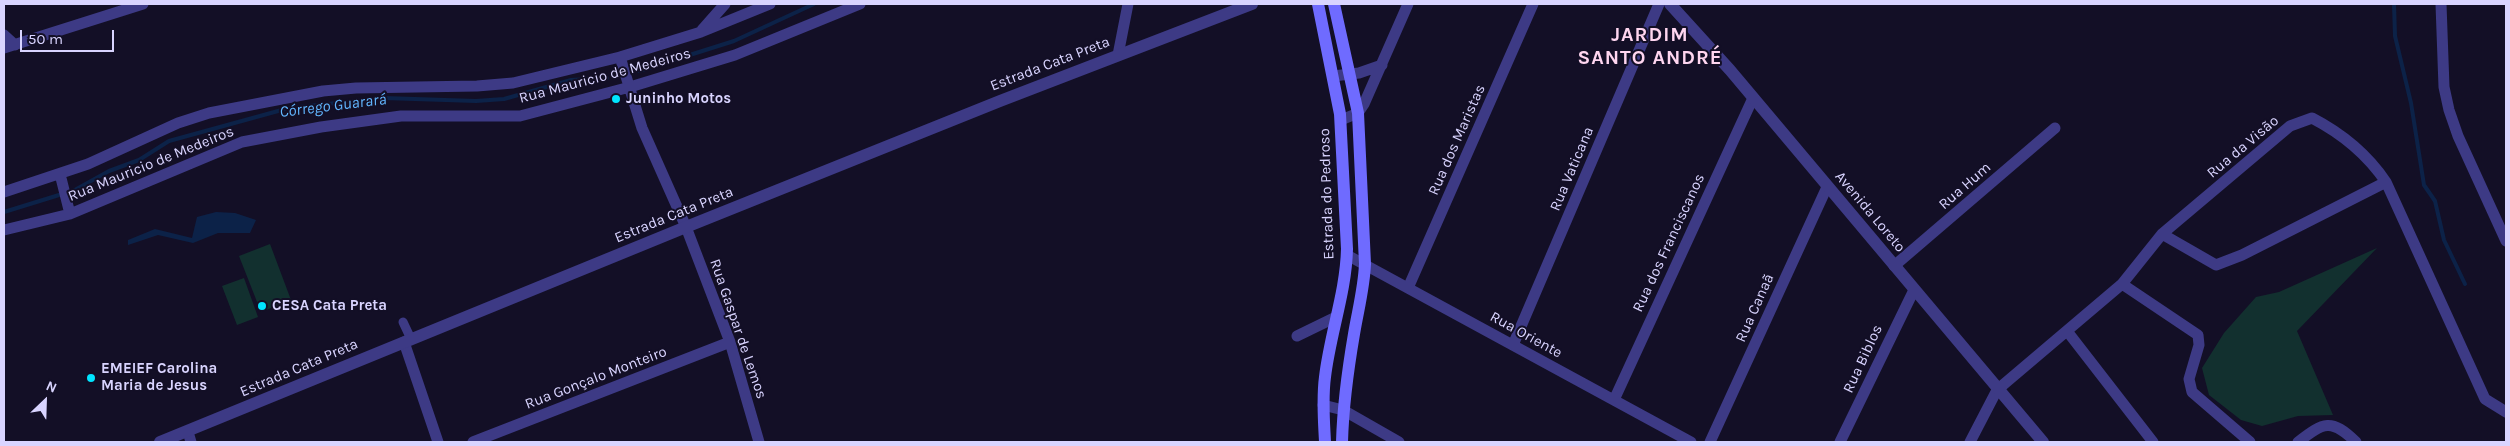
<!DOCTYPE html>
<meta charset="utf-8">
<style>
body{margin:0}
#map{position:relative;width:2510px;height:446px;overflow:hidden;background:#130f26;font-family:Karla,sans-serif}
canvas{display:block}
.frame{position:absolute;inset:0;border:5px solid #d9d4ff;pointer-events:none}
.north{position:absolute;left:20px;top:376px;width:50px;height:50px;-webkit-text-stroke:4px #130f26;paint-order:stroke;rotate:24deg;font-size:14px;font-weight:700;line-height:20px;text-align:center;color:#d9d4ff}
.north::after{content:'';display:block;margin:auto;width:18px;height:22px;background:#d9d4ff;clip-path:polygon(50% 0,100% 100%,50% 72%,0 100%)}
.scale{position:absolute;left:20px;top:30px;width:94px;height:22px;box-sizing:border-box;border:2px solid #d9d4ff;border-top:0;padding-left:6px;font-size:15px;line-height:18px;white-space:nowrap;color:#d9d4ff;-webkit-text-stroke:4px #130f26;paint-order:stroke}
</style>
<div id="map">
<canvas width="2510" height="446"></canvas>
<div class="frame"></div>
<div class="north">N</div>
<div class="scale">50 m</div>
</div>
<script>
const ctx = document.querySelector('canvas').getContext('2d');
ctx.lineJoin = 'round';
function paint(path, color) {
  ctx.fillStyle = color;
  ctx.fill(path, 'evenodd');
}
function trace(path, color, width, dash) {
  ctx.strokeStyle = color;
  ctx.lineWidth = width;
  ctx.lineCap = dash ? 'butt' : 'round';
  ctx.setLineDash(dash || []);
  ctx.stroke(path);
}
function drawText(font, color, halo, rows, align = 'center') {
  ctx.font = font + ' Karla,sans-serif';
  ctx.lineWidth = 4;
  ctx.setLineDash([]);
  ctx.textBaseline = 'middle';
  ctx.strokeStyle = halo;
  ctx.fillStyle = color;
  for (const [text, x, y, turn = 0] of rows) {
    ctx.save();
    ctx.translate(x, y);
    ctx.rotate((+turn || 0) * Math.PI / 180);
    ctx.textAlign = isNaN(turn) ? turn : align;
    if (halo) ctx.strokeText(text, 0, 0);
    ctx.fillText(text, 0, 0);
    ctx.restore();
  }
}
const green = new Path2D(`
 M 270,244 L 291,300 L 261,312 L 239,256 Z
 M 2377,248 L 2297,331 L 2333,415 L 2298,416 L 2262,426 L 2241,420 L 2209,395 L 2202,368 L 2224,333 L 2256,297 L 2279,292 Z
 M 244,278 L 258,317 L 237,325 L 222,286 Z`);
const water = new Path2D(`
 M 216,212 L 235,213 L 256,220 L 250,233 L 218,233 L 193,243 L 158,235 L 128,245 L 128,240 L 155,229 L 192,238 L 197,217 Z`);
const stream = new Path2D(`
 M 2394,4 L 2395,36 L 2411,103 L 2424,185 L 2435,201 L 2444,240 L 2465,284
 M 639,71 L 734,41 L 814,4
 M 73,191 L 109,171 L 139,160 L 169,141 L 289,108 L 384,98 L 476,101 L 504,99 L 571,80 L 607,78
 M 4,212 L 59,195`);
const pedestrian = new Path2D(`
 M 403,322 L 411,339`);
const minor = new Path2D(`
 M 2441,4 L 2444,87 L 2449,110 L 2458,136 L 2506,241
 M 702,30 L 725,4
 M 4,35 L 15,45
 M 4,48 L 143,4
 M 1118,55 L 1128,4
 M 620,57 L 642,128 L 686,227 L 730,342 L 759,442
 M 1333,76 L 1359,73 L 1382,65
 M 1341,120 L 1358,113 L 1364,104 L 1408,4
 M 60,174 L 70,214
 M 4,192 L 88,164 L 178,123 L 209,113 L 323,91 L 356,88 L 477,86 L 513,83 L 620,57 L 701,32 L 770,4
 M 4,230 L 70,214 L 242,142 L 321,127 L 401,116 L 520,116 L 630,87 L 735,55 L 860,4
 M 2162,234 L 2216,265 L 2242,255 L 2386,182
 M 1347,255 L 1691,442
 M 1894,266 L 2055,128
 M 2122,284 L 2198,335 L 2199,345 L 2189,379 L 2192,392 L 2250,442
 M 1408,288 L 1533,4
 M 2067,331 L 2153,442
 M 1297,336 L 1336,317
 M 404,342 L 438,442
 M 1513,345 L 1659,4
 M 1614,400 L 1753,98
 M 1323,405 L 1343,410 L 1399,442
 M 188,432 L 191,442
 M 473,442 L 730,342
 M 1710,442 L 1827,187
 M 1840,442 L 1914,290
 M 1970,442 L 1997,390 L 2122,284 L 2162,234 L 2290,126 L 2312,118 C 2341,133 2367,154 2386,182 L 2485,399 L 2506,412
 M 2298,442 C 2324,422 2331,418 2356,442`);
const tertiary = new Path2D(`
 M 1670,4 L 1730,70 L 2043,442
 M 160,442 L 686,227 L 1000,101 L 1252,4`);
const secondary = new Path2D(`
 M 1318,4 L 1340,114 L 1347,249 C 1346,292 1330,334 1325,377 C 1322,399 1324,421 1325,442
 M 1334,4 L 1358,113 L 1365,264 C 1364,288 1358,310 1354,334 C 1348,369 1343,406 1342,442`);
const markers = [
 [616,99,5,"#00e5ff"],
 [262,306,5,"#00e5ff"],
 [91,378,5,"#00e5ff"]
];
const streetNames = [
 ["Estrada Cata Preta",1050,64,-21],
 ["Rua Mauricio de Medeiros",605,76,-15],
 ["Rua dos Maristas",1457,140,-66],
 ["Rua da Visão",2243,147,-40],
 ["Rua Mauricio de Medeiros",151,164,-22],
 ["Rua Vaticana",1572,169,-67],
 ["Rua Hum",1965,186,-41],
 ["Estrada do Pedroso",1327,194,-92],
 ["Avenida Loreto",1870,212,50],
 ["Estrada Cata Preta",674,215,-22],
 ["Rua dos Franciscanos",1669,243,-65],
 ["Rua Canaã",1755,308,-66],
 ["Rua Gaspar de Lemos",738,329,71],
 ["Rua Oriente",1526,335,29],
 ["Rua Biblos",1863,359,-65],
 ["Estrada Cata Preta",299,368,-23],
 ["Rua Gonçalo Monteiro",596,378,-21]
];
const poiNames = [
 ["Juninho Motos",626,99],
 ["CESA Cata Preta",272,306],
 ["EMEIEF Carolina",101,369],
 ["Maria de Jesus",101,386]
];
const waterNames = [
 ["Córrego Guarará",333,106,-7]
];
const districtNames = [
 ["JARDIM",1650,35],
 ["SANTO ANDRÉ",1650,58]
];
paint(green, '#12302f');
paint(water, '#0c2248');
trace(stream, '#0c2248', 4);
trace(pedestrian, '#3d3a85', 9);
trace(minor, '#3d3a85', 11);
trace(tertiary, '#3d3a85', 12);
trace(secondary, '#6f6bff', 12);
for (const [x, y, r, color] of markers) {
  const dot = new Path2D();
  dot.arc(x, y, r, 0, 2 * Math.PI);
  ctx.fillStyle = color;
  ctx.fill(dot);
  trace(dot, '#130f26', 2);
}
drawText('15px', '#d9d4ff', '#130f26', streetNames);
drawText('bold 15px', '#d9d4ff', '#130f26', poiNames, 'left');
drawText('italic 16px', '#62b6ff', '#130f26', waterNames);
ctx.letterSpacing = '1px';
drawText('bold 20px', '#ffd6f0', '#130f26', districtNames);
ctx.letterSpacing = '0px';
</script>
